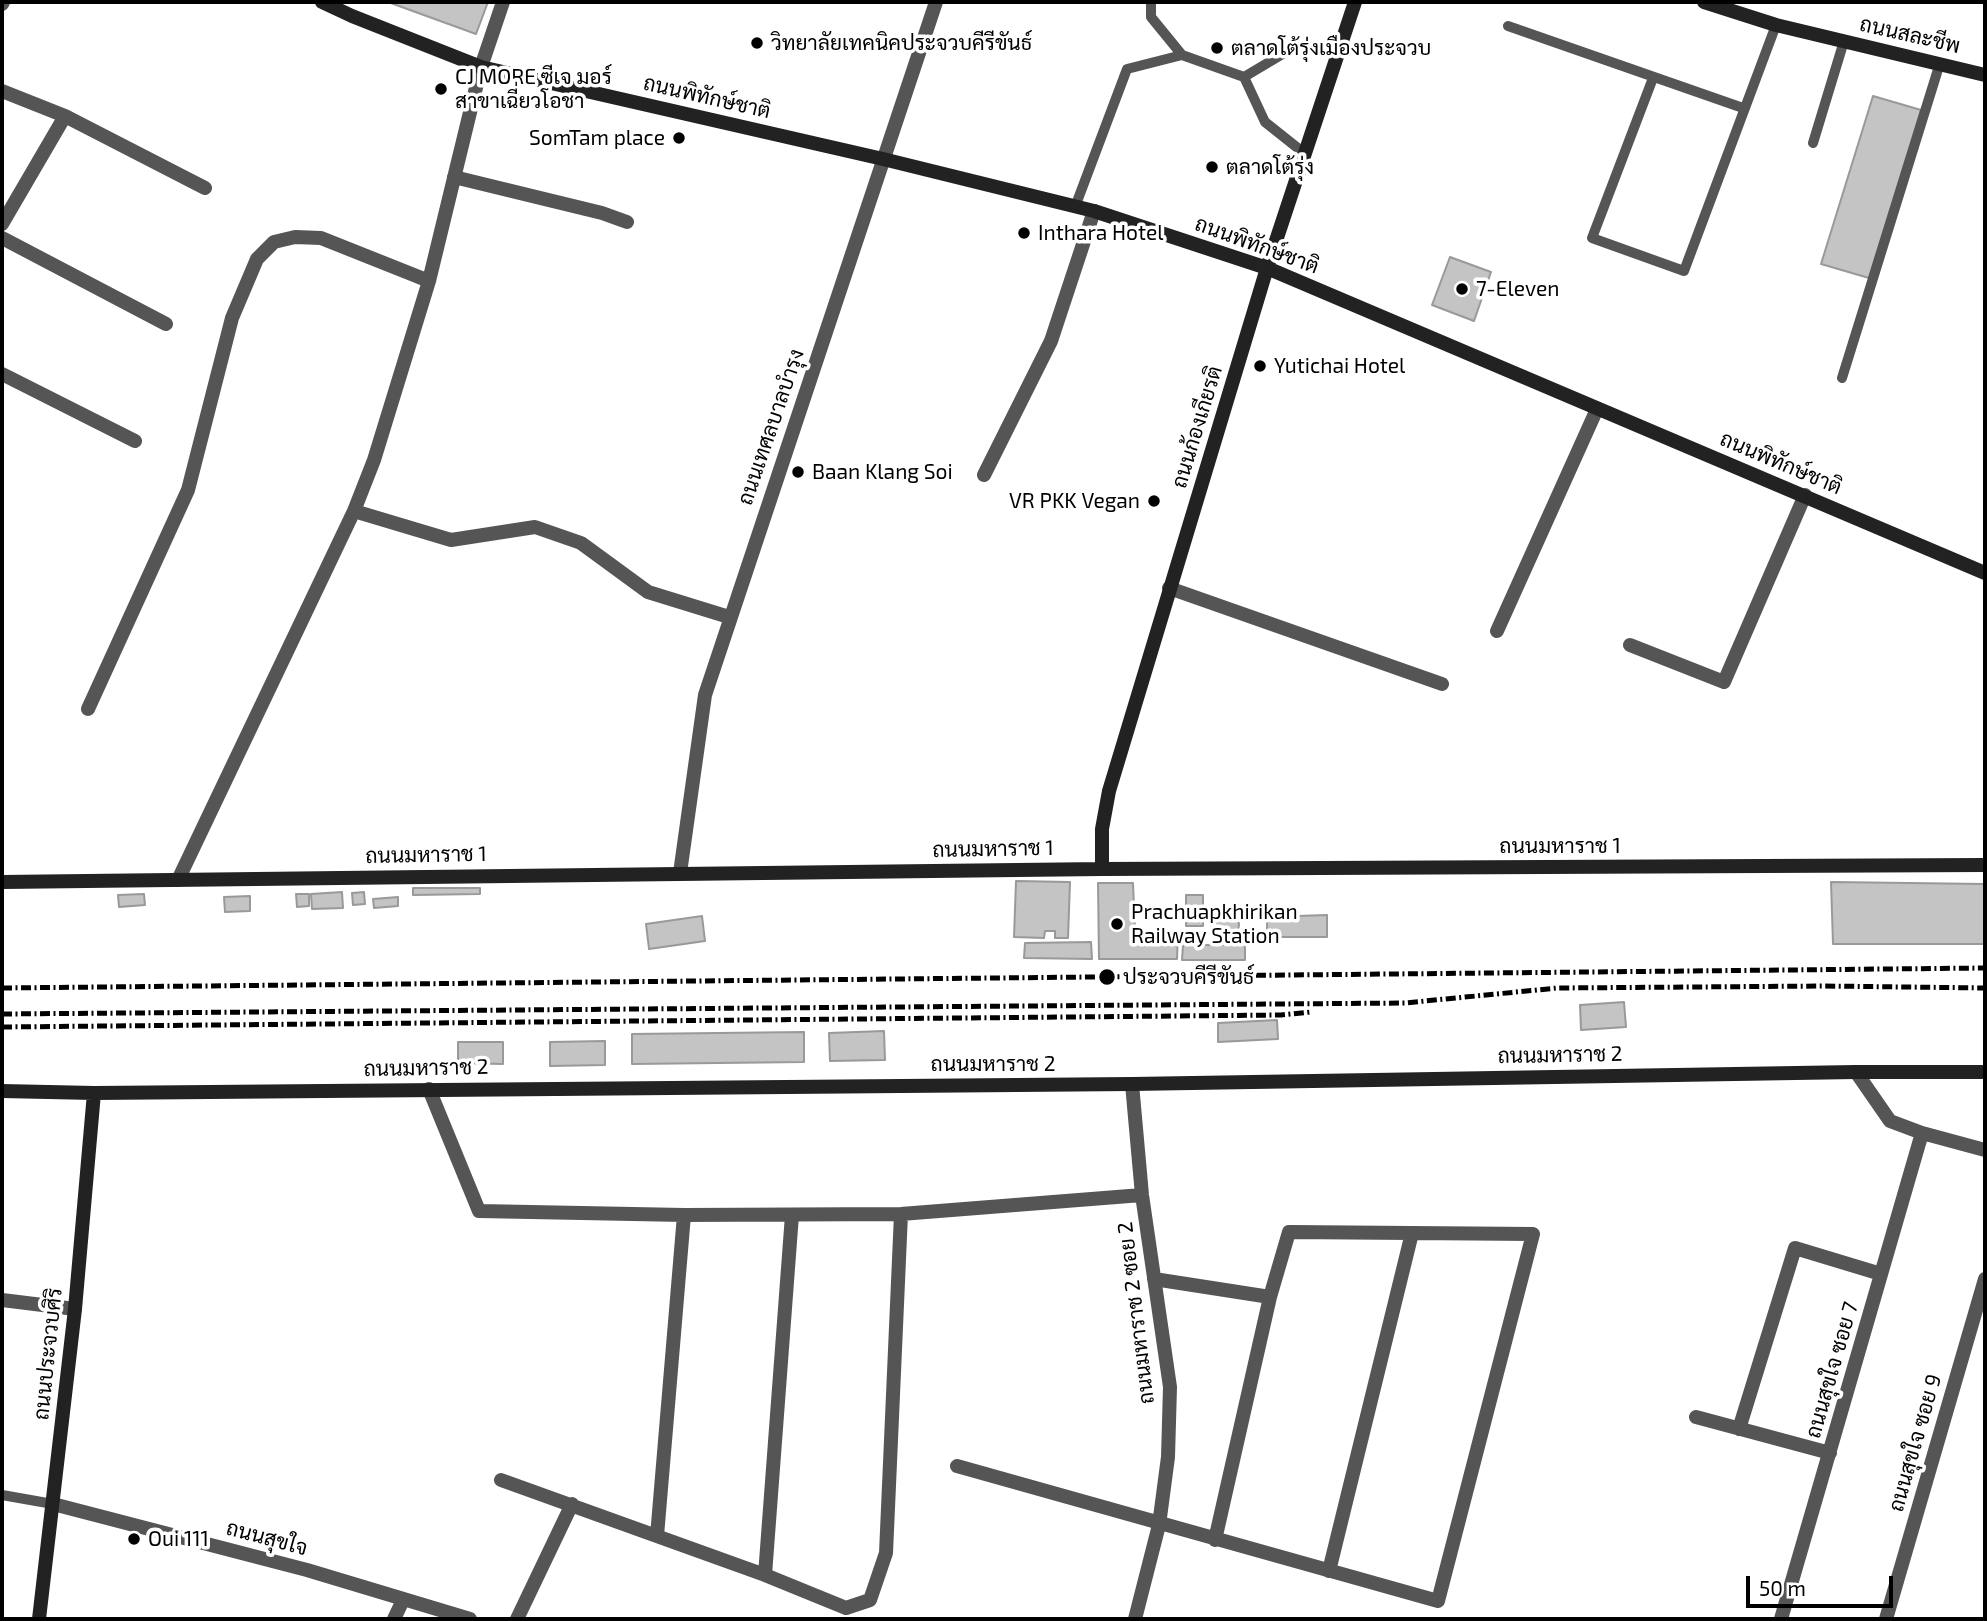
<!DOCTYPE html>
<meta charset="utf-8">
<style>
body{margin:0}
#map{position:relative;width:1987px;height:1621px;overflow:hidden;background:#fff;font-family:"Exo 2",sans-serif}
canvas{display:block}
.frame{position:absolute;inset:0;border:4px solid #000;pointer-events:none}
.scale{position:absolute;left:1746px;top:1576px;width:147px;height:32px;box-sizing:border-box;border:4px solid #000;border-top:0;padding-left:9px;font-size:21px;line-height:24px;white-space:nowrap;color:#000;-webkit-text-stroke:5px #fff;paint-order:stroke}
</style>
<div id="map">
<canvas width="1987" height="1621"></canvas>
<div class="frame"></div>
<div class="scale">50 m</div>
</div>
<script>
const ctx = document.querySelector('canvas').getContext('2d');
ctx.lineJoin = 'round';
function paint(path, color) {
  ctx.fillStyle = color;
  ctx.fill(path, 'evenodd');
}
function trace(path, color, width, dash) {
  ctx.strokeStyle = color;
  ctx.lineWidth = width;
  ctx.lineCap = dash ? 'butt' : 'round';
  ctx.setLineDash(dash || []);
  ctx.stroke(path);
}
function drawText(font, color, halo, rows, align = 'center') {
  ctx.font = font + ' "Exo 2",Sarabun,sans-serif';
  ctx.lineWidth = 7;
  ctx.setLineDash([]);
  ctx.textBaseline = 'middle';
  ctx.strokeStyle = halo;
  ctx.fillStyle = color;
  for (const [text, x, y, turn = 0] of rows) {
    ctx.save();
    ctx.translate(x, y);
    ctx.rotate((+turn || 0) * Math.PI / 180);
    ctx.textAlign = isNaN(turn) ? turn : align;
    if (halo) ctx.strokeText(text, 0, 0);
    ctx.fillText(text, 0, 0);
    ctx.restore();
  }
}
const building = new Path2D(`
 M 388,2 L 488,2 L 476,34 Z
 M 1873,96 L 1921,110 L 1869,278 L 1821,264 Z
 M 1450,257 L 1491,272 L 1474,321 L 1432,305 Z
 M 1016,881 L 1070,882 L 1068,938 L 1055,938 L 1055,931 L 1045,931 L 1044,938 L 1014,937 Z
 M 1831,882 L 1985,884 L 1985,944 L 1833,944 Z
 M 1098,883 L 1133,883 L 1135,930 L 1178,931 L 1177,959 L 1099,959 Z
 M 413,888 L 480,888 L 480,894 L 413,895 Z
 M 342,892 L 343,908 L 312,909 L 311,894 Z
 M 364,892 L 365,904 L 353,905 L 352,893 Z
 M 144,894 L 145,905 L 119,907 L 118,895 Z
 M 296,894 L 309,894 L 309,906 L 297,907 Z
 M 1186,895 L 1203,895 L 1203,926 L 1186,926 Z
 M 250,896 L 250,911 L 225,912 L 224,897 Z
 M 398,897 L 398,906 L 374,908 L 373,899 Z
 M1211 924a14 14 0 1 1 28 0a14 14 0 1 1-28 0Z
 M 1327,915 L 1327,937 L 1267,937 L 1267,917 Z
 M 702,916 L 705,941 L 649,949 L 646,924 Z
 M 1091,942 L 1092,959 L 1024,958 L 1025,943 Z
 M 1183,945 L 1245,945 L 1245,960 L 1182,960 Z
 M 1624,1002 L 1626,1027 L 1581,1030 L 1580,1005 Z
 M 1277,1020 L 1278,1039 L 1218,1042 L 1218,1023 Z
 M 884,1031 L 885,1060 L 830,1061 L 829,1033 Z
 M 804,1032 L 804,1062 L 632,1064 L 632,1034 Z
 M 605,1041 L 605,1065 L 550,1066 L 550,1042 Z
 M 458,1042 L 503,1042 L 503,1064 L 458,1063 Z`);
const lane = new Path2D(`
 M 1151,2 L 1151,17 L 1182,55 L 1244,77 L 1265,122 L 1304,153
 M 1508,26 L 1743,108
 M 1244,77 L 1286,52 L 1341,44
 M 1653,78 L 1592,238 L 1684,271 L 1776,25
 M 1813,143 L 1844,41
 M 1075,207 L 1127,69 L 1182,55
 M 1842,378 L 1940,63
 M 2,1495 L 53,1504`);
const street = new Path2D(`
 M 2,4 L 3,2
 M 2,91 L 65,116 L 205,188
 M 454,177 L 602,213 L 627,222
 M 2,224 L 65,116
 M 2,238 L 166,324
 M 2,374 L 135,441
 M 984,475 L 1051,341 L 1094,211
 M 354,511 L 451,540 L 535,527 L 581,543 L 648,592 L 729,617
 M 1169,588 L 1442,684
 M 1497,631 L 1597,409
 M 1630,645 L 1724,682 L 1805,495
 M 88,709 L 188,490 L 232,318 L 257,259 L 274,242 L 295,237 L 321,238 L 429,281
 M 680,873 L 705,695 L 936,2
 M 178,880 L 354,511 L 374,460 L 429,281 L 481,67 L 503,2
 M 1856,1072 L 1890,1121 L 1922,1133 L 1985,1150
 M 1132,1084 L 1142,1195 L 1170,1387 L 1168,1457 L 1159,1525 L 1135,1619
 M 429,1089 L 479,1211 L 684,1215 L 901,1214 L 1142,1195
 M 1154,1279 L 1270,1297 L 1215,1540
 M 2,1300 L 75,1309
 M 1696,1417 L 1830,1453
 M 1739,1429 L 1795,1248 L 1881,1274
 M 957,1466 L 1438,1601 L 1533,1234 L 1289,1232 L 1270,1297
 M 501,1480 L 765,1575 L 846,1608 L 870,1600 L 886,1553 L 901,1214
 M 53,1504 L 307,1570 L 470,1619
 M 657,1536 L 684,1215
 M 1329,1571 L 1412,1233
 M 765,1575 L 792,1215
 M 394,1619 L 403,1600
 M 517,1619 L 572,1504
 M 1781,1619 L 1922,1133
 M 1886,1619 L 1985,1279`);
const secondary = new Path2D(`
 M 322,2 L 352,16 L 481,67 L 883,159 L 1094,211 L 1267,268 L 1985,573
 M 1704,2 L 1776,25 L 1985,75
 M 1102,869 L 1102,829 L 1109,791 L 1267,268 L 1355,2
 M 2,882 L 1102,869 L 1985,865
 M 2,1091 L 94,1093 L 1132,1084 L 1856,1072 L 1985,1072
 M 39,1619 L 75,1309 L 94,1093`);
const rail = new Path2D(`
 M 2,988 L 1985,968
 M 2,1014 L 1405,1003 L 1557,988 L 1825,986 L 1985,988
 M 2,1027 L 1281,1015 L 1311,1012`);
const markers = [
 [757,43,7,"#000"],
 [1217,48,7,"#000"],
 [441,89,7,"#000"],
 [679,138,7,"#000"],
 [1212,167,7,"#000"],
 [1024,233,7,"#000"],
 [1462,289,7,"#000"],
 [1260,366,7,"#000"],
 [798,472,7,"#000"],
 [1154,501,7,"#000"],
 [1117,924,7,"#000"],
 [1107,977,9,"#000"],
 [134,1539,7,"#000"]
];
const streetNames = [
 ["ถนนสละชีพ",1910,35,13],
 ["ถนนพิทักษ์ชาติ",707,97,13],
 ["ถนนพิทักษ์ชาติ",1257,245,20],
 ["ถนนเทศลบาลบำรุง",771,427,-71],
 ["ถนนก้องเกียรติ",1197,427,-73],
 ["ถนนพิทักษ์ชาติ",1781,463,23],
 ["ถนนมหาราช 1",1560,846],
 ["ถนนมหาราช 1",993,849,-1],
 ["ถนนมหาราช 1",426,855,-1],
 ["ถนนมหาราช 2",1560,1055,-1],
 ["ถนนมหาราช 2",993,1064],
 ["ถนนมหาราช 2",426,1068,-1],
 ["ถนนมหาราช 2 ซอย 2",1136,1313,-97],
 ["ถนนประจวบศิริ",48,1354,-84],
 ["ถนนสุขใจ ซอย 7",1832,1370,-74],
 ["ถนนสุขใจ ซอย 9",1915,1443,-74],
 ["ถนนสุขใจ",267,1538,15]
];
const poiNames = [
 ["วิทยาลัยเทคนิคประจวบคีรีขันธ์",771,43],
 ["ตลาดโต้รุ่งเมืองประจวบ",1231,48],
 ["CJ MORE ซีเจ มอร์",455,77],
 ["สาขาเฉี่ยวโอชา",455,101],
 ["SomTam place",665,138,"right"],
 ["ตลาดโต้รุ่ง",1226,167],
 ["Inthara Hotel",1038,233],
 ["7-Eleven",1476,289],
 ["Yutichai Hotel",1274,366],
 ["Baan Klang Soi",812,472],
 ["VR PKK Vegan",1140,501,"right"],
 ["Prachuapkhirikan",1131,912],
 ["Railway Station",1131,936],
 ["ประจวบคีรีขันธ์",1123,977],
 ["Oui 111",148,1539]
];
paint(building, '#c4c4c4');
trace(building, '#999', 2);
trace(lane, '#555', 10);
trace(street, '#555', 14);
trace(secondary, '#222', 14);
trace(rail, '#000', 5, [10, 3.5, 2, 3.5]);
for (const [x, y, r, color] of markers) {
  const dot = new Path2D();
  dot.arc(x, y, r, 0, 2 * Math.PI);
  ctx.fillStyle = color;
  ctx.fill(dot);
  trace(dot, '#fff', 2.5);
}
drawText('21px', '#000', '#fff', streetNames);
drawText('21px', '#000', '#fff', poiNames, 'left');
</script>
